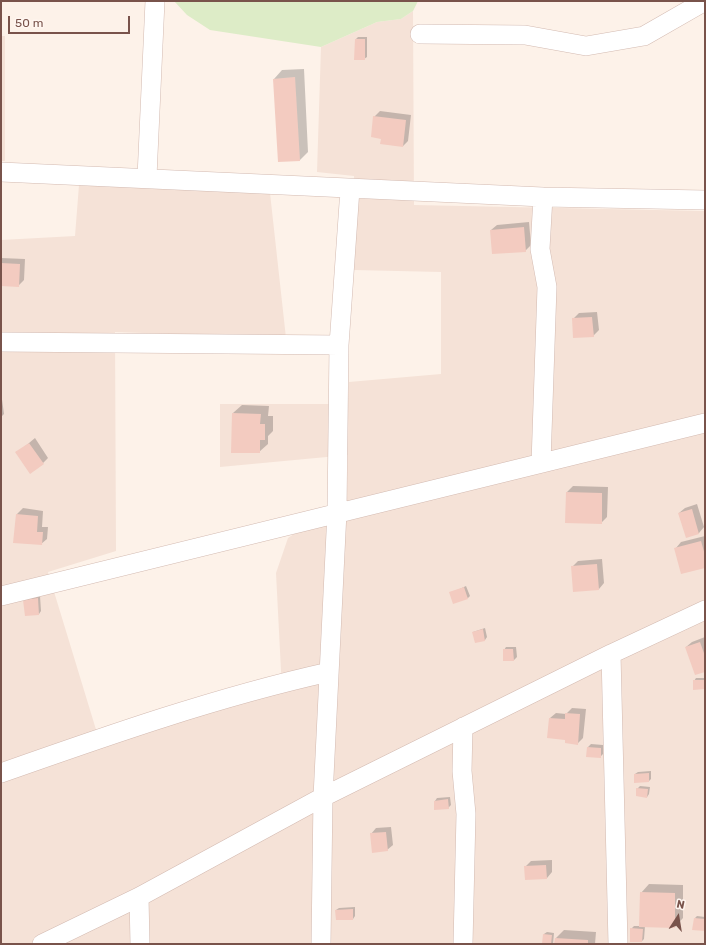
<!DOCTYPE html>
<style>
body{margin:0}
#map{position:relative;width:706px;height:945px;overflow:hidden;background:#fdf2e9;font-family:Rubik,sans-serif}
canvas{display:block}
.frame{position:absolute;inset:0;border:2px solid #79534b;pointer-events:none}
.north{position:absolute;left:658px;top:897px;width:40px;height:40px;-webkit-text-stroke:3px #fff6f0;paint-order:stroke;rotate:12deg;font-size:11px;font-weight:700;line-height:16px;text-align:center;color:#79534b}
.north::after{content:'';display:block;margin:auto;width:14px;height:18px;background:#79534b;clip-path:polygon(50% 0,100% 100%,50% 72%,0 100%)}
.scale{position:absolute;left:8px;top:16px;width:122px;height:18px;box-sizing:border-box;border:2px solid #79534b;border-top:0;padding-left:5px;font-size:12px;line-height:14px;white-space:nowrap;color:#79534b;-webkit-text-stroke:3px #fff6f0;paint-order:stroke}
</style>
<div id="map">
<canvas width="706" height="945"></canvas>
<div class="frame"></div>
<div class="north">N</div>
<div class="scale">50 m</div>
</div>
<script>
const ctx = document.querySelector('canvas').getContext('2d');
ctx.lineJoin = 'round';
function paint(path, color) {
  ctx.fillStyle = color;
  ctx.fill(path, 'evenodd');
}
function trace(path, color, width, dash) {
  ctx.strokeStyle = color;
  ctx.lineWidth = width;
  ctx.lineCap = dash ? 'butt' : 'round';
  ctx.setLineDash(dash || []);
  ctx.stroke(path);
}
const residential = new Path2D(`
 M 413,11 L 414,205 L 705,211 L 705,944 L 1,944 L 1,240 L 75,236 L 79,185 L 270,193 L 286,338 L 115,332 L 116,551 L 48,572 L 101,746 L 282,690 L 276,573 L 288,538 L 347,497 L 348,455 L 220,467 L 220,404 L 348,404 L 349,382 L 441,374 L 441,272 L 354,270 L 354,176 L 317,172 L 321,47 L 377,22 L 401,19 Z
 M 1,36 L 5,36 L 5,161 L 1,161 Z`);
const green = new Path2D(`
 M 174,1 L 418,1 L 413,11 L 401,19 L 377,22 L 321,47 L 210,30 L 187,15 Z`);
const shadow = new Path2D(`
 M 358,37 L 367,37 L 367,57 L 364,59 L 356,39 Z
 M 304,69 L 308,152 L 300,160 L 279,161 L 274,79 L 282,70 Z
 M 380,111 L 411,115 L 408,141 L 403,146 L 382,138 L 374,117 Z
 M 529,222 L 531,245 L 525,251 L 491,230 L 497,225 Z
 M 1,258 L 25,259 L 24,280 L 18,286 L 1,285 Z
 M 597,312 L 599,330 L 593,336 L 573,319 L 579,313 Z
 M 1,392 L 4,414 L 1,417 Z
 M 242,405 L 269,406 L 268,416 L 273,416 L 273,431 L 268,436 L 268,444 L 259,452 L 233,413 Z
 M 35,438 L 48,458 L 43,463 L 17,453 Z
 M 573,486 L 608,487 L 607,517 L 601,523 L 566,522 L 567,492 Z
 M 697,504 L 704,527 L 699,533 L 687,536 L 679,513 L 685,508 Z
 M 23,508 L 43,511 L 42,527 L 48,527 L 47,539 L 41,544 L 14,542 L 17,514 Z
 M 705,536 L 705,567 L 676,548 L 681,542 Z
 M 602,559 L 604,583 L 599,589 L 572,567 L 578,561 Z
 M 466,586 L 470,596 L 468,598 L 451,593 Z
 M 40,596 L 41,611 L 39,614 L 24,600 Z
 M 485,628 L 487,637 L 485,640 L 476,642 L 473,632 Z
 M 705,637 L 705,671 L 686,647 L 692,642 Z
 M 506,647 L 516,647 L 517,657 L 514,660 L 504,660 L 504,650 Z
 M 696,678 L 705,678 L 705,688 L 694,681 Z
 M 572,708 L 586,709 L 583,738 L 577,744 L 567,739 L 550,718 L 556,713 L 566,714 Z
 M 591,744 L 603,745 L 603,754 L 600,757 L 587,756 L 588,747 Z
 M 651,771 L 651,779 L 649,781 L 635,774 L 638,772 Z
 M 640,786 L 650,787 L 649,794 L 647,797 L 637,789 Z
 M 450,797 L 451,805 L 448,808 L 435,801 L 437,798 Z
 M 391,827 L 393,845 L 387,850 L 371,834 L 376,828 Z
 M 552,860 L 552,872 L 547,878 L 526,866 L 531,861 Z
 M 649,884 L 683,885 L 683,918 L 675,927 L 645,926 L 644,939 L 642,941 L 631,929 L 634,926 L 640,926 L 641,893 Z
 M 355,907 L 355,916 L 353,919 L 336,910 L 339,908 Z
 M 697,916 L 705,917 L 705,930 L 695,918 Z
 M 564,930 L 596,932 L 595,944 L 555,944 L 556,938 Z
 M 547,932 L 554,933 L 553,944 L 543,944 L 544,934 Z`);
const building = new Path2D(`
 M 355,39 L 365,39 L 365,60 L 354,60 Z
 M 295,77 L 300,161 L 278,162 L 273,79 Z
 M 373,116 L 406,120 L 403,147 L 380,144 L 381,139 L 371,137 Z
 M 524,227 L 526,252 L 492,254 L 490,230 Z
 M 1,263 L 20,264 L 19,287 L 1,286 Z
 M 592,317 L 594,337 L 573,338 L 572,318 Z
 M 232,413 L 261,414 L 260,424 L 265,424 L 265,440 L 260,440 L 260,453 L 231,453 Z
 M 29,443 L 44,464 L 30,474 L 15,452 Z
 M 566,492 L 602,493 L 602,524 L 565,523 Z
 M 692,509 L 699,534 L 686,538 L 678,513 Z
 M 16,514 L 38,516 L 37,532 L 43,532 L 42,545 L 13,543 Z
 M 701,541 L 705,555 L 705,568 L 681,574 L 674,548 Z
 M 597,564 L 599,590 L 573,592 L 571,566 Z
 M 464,587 L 468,599 L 453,604 L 449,592 Z
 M 38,598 L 39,615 L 25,616 L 23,600 Z
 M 483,629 L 485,641 L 475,643 L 472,632 Z
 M 700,642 L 705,656 L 705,672 L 695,675 L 685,647 Z
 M 503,649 L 513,649 L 514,661 L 503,661 Z
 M 693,680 L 705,680 L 705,689 L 693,690 Z
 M 565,713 L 580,714 L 578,745 L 565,743 L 565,740 L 547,738 L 549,718 L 565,719 Z
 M 587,747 L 601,748 L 601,758 L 586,757 Z
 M 649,773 L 649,782 L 634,783 L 634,774 Z
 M 636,788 L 648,789 L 647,798 L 636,796 Z
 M 448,799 L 449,809 L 434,810 L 434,801 Z
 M 386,832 L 388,851 L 372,853 L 370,833 Z
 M 546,865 L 547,879 L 525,880 L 524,866 Z
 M 640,892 L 675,893 L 675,928 L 639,927 Z
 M 353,909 L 353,920 L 336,920 L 335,910 Z
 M 694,918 L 705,919 L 705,931 L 692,930 Z
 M 630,928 L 643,929 L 642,942 L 630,942 Z
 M 543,934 L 552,935 L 551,944 L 542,944 Z
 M 555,938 L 588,940 L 588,944 L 554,944 Z`);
const street = new Path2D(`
 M 420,34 L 525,35 L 586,46 L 644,36 L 705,1
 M 1,172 L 543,197 L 705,200
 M 147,177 L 155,1
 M 1,342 L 339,345
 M 541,463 L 547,287 L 540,249 L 543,197
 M 1,596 L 705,423
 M 611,654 L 618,944
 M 1,773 C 109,735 217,697 329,672
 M 139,897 L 140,944
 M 42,944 L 139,897 L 323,797 L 611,654 L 705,610
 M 321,944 L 323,797 L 337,512 L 339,345 L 350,189
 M 463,944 L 466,814 L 462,771 L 463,727`);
paint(residential, '#f5e2d7');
paint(green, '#ddecc7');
paint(shadow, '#0003');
paint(building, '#f3cbc0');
trace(street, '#d3bab1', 20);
trace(street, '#fff', 19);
</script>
